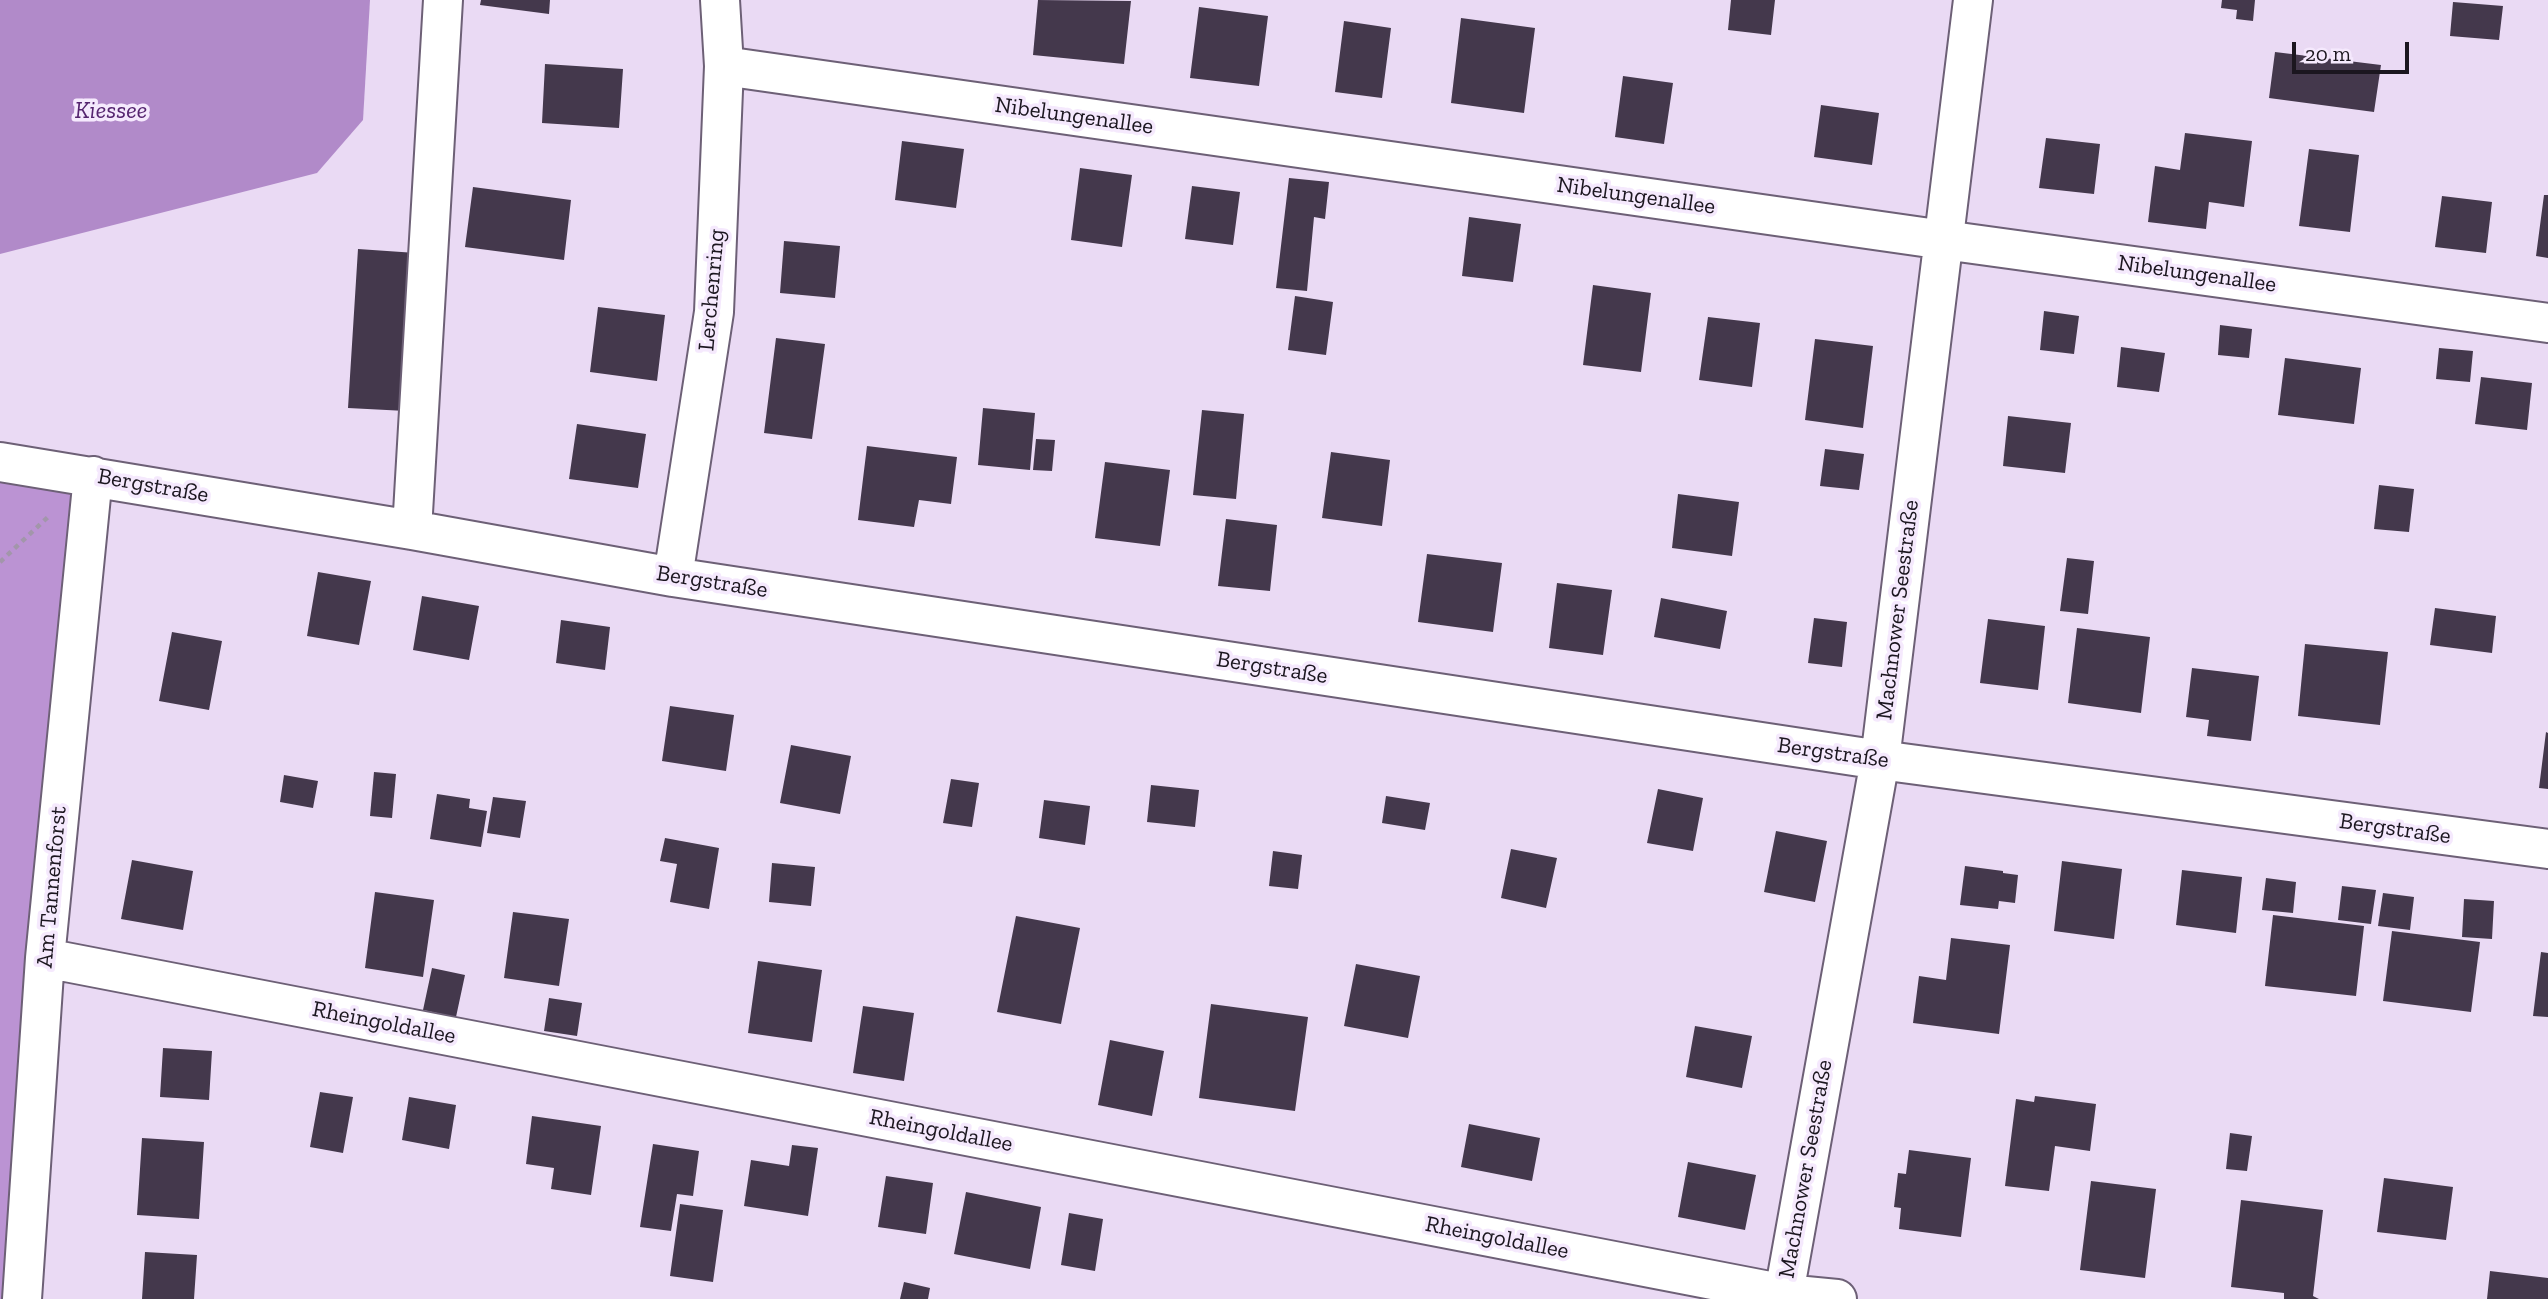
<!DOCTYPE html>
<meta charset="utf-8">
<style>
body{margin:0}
#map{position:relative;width:2548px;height:1299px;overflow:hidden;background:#eadaf4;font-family:"Zilla Slab",serif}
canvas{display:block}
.scale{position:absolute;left:2292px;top:42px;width:117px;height:32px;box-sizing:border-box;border:4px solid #1b161f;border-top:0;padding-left:9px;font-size:21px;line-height:24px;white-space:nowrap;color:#1b161f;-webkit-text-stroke:5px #f5e9fd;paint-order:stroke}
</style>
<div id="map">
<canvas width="2548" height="1299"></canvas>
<div class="scale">20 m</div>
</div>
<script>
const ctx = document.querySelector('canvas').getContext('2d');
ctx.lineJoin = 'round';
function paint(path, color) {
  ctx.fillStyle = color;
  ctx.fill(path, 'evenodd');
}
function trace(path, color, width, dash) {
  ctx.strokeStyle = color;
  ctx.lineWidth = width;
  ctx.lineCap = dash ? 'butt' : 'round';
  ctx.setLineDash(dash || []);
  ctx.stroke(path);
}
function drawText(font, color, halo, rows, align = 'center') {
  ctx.font = font + ' "Zilla Slab",serif';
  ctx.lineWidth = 7;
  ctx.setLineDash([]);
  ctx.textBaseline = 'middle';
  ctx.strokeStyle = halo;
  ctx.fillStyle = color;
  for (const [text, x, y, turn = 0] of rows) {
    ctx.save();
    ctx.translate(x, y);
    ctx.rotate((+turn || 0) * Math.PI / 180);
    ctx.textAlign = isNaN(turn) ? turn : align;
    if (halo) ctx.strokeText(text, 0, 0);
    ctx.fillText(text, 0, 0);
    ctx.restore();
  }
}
const forest = new Path2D(`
 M 0,462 L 93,476 L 22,1299 L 0,1299 Z`);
const water = new Path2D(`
 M 0,0 L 370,0 L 363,120 L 317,173 L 0,254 Z`);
const building = new Path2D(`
 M 481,0 L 550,0 L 549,14 L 480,5 Z
 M 1038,0 L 1131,1 L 1124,64 L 1033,55 Z
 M 1731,0 L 1775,0 L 1771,35 L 1728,30 Z
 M 2222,0 L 2255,0 L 2253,21 L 2236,19 L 2237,10 L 2221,8 Z
 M 2453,2 L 2503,6 L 2499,40 L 2450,36 Z
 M 1199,7 L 1268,16 L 1259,86 L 1190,78 Z
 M 1461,18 L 1535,28 L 1524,113 L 1451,103 Z
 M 1344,21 L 1391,28 L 1382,98 L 1335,92 Z
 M 2275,52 L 2381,65 L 2374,112 L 2269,98 Z
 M 545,64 L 623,69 L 619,128 L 542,123 Z
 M 1623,76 L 1673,83 L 1664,144 L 1615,137 Z
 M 1821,105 L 1879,113 L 1872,165 L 1814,157 Z
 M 2185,133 L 2252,141 L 2244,207 L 2209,202 L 2206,229 L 2148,222 L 2155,166 L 2180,170 Z
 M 2046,138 L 2100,144 L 2094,194 L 2039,188 Z
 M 902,141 L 964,149 L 956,208 L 895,200 Z
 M 2309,149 L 2359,155 L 2350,232 L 2299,226 Z
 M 1080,168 L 1132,175 L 1122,247 L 1071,240 Z
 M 1289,178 L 1329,182 L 1325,219 L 1314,217 L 1307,291 L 1276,288 Z
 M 1192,186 L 1240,192 L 1233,245 L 1185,239 Z
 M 473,187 L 571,200 L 564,260 L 465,247 Z
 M 2544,195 L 2548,195 L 2548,258 L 2536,256 Z
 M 2442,196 L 2492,202 L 2486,253 L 2435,247 Z
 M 1469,217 L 1521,224 L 1513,282 L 1462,276 Z
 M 784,241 L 840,246 L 835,298 L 780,293 Z
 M 358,249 L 416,253 L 406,411 L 348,408 Z
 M 1593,285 L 1651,293 L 1641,372 L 1583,365 Z
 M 1295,296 L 1333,302 L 1326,355 L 1288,350 Z
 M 598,307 L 665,315 L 657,381 L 590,372 Z
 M 2044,311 L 2079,316 L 2074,354 L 2040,350 Z
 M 1708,317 L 1760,323 L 1752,387 L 1699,380 Z
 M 2220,325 L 2252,329 L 2249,358 L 2218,355 Z
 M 776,338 L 825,344 L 812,439 L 764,433 Z
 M 1815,339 L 1873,346 L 1863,428 L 1805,420 Z
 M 2121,347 L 2165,353 L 2159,392 L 2117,387 Z
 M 2439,348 L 2473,351 L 2470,382 L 2436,379 Z
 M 2285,358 L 2361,368 L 2354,424 L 2278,415 Z
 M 2481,377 L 2532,383 L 2527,430 L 2475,424 Z
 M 983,408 L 1035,413 L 1030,470 L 978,465 Z
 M 1202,410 L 1244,414 L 1236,499 L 1193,495 Z
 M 2008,416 L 2071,423 L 2065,473 L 2003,466 Z
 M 577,424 L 646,434 L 638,488 L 569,479 Z
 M 1036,439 L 1055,440 L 1052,471 L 1033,470 Z
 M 867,446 L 957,457 L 951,504 L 919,500 L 914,527 L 858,520 Z
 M 1825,449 L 1864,454 L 1859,490 L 1820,486 Z
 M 1331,452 L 1390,460 L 1382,526 L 1322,518 Z
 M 1105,462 L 1170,470 L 1160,546 L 1095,538 Z
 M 2379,485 L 2414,489 L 2409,532 L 2374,529 Z
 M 1678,494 L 1739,502 L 1732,556 L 1672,548 Z
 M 1226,519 L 1277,525 L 1270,591 L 1218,586 Z
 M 1427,554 L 1502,563 L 1493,632 L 1418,622 Z
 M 2067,558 L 2094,561 L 2088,614 L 2060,611 Z
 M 318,572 L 371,581 L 359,645 L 307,636 Z
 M 1557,583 L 1612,590 L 1603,655 L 1549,648 Z
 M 422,596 L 479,606 L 469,660 L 413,650 Z
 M 1661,598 L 1727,611 L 1720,649 L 1654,637 Z
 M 2435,608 L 2496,616 L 2492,653 L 2430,645 Z
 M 1814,618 L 1847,622 L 1842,667 L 1808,663 Z
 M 1988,619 L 2045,626 L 2038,690 L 1980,683 Z
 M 561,620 L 610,627 L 605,670 L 556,663 Z
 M 2077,628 L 2150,637 L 2141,713 L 2068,703 Z
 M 172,632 L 222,641 L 209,710 L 159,701 Z
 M 2305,644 L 2388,652 L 2380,725 L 2298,716 Z
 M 2192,668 L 2259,676 L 2251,741 L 2207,736 L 2209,720 L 2186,717 Z
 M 670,706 L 734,715 L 726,771 L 662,761 Z
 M 2546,732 L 2548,733 L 2548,789 L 2539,788 Z
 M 791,745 L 851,756 L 840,814 L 780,803 Z
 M 374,772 L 396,774 L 392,818 L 370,816 Z
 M 284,775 L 318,781 L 313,808 L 280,802 Z
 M 951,779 L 979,783 L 972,827 L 943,823 Z
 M 1151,785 L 1199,790 L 1195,827 L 1147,822 Z
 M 1658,789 L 1703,798 L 1693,851 L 1647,843 Z
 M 437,794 L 470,799 L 469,808 L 487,811 L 481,847 L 430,839 Z
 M 1386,796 L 1430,803 L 1425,830 L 1382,823 Z
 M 493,797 L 526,801 L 520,838 L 487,833 Z
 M 1044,800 L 1090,806 L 1085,845 L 1039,838 Z
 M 1776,831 L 1827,841 L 1815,902 L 1764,892 Z
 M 665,838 L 719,848 L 709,909 L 670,902 L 677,864 L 660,861 Z
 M 1511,849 L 1557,858 L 1546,908 L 1501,898 Z
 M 1273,851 L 1302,855 L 1298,889 L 1269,886 Z
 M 132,860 L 193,871 L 183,930 L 121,919 Z
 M 2062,861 L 2122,869 L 2114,939 L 2054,931 Z
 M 772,863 L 815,867 L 811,906 L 769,902 Z
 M 1965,866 L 2003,871 L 2003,873 L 2018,875 L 2015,903 L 1999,901 L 1998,909 L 1960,905 Z
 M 2182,870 L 2242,877 L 2236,933 L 2176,925 Z
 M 2266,878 L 2296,882 L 2293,913 L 2262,910 Z
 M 2342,886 L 2376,890 L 2371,924 L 2338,920 Z
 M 375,892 L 434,900 L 423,977 L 365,968 Z
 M 2383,893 L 2414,897 L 2410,930 L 2378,926 Z
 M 2464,899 L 2494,901 L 2492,939 L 2462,937 Z
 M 513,912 L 569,919 L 559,986 L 504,978 Z
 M 2273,915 L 2364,926 L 2356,996 L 2265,986 Z
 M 1016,916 L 1080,928 L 1061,1024 L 997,1012 Z
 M 2392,931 L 2480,942 L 2471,1012 L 2383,1001 Z
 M 1951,938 L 2010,945 L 1999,1034 L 1913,1023 L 1919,976 L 1946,980 Z
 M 2541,952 L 2548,953 L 2548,1017 L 2533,1016 Z
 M 758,961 L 822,970 L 812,1042 L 748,1033 Z
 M 1356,964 L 1420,976 L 1408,1038 L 1344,1026 Z
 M 432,968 L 465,975 L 456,1017 L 423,1010 Z
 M 549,998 L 582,1003 L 577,1036 L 544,1031 Z
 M 1211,1004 L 1308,1017 L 1295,1111 L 1199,1098 Z
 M 863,1006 L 914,1013 L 904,1081 L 853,1073 Z
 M 1695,1026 L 1752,1036 L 1742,1088 L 1686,1077 Z
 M 1110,1040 L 1164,1051 L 1152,1116 L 1098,1105 Z
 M 163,1048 L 212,1051 L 209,1100 L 160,1097 Z
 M 320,1092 L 353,1097 L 343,1153 L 310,1147 Z
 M 2035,1096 L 2096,1104 L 2090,1151 L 2055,1146 L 2049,1191 L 2005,1186 L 2016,1099 L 2034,1102 Z
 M 409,1097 L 456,1105 L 449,1149 L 402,1140 Z
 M 532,1116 L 601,1126 L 591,1195 L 551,1189 L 554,1168 L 526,1164 Z
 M 1469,1124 L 1540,1138 L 1532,1181 L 1461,1167 Z
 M 2230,1133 L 2252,1136 L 2247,1171 L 2226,1169 Z
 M 142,1138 L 204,1142 L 199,1219 L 137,1215 Z
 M 653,1144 L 699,1151 L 693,1196 L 677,1194 L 671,1231 L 640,1227 Z
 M 792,1145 L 818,1148 L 808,1216 L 744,1206 L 751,1160 L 789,1166 Z
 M 1909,1150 L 1971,1158 L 1961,1237 L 1899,1229 L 1901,1208 L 1894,1207 L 1898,1173 L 1906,1174 Z
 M 1688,1162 L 1756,1175 L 1745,1230 L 1678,1217 Z
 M 886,1176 L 933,1183 L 926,1234 L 878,1227 Z
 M 2384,1178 L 2453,1187 L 2446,1240 L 2377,1232 Z
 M 2091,1181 L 2156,1189 L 2145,1278 L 2080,1270 Z
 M 966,1192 L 1041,1207 L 1030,1269 L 954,1254 Z
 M 2241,1200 L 2323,1210 L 2313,1296 L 2319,1299 L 2284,1299 L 2284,1293 L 2231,1287 Z
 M 680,1204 L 723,1210 L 713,1282 L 670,1276 Z
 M 1069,1213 L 1103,1219 L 1095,1271 L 1061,1265 Z
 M 145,1252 L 197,1255 L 194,1299 L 142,1299 Z
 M 2490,1271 L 2548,1278 L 2548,1299 L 2487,1299 Z
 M 904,1282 L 930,1288 L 928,1299 L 900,1299 Z`);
const path = new Path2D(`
 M 0,562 L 48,517`);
const street = new Path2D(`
 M 724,66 L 1944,240 L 2548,323
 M 0,462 L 412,530 L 673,577 L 1880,760 L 2548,849
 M 412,530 L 443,0
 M 673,577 L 714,312 L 724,66 L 720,0
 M 45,958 L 1785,1294 L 1837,1299
 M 22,1299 L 45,958 L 93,476
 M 1783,1299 L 1880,760 L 1973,0`);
const streetNames = [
 ["Nibelungenallee",1074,116,8],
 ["Nibelungenallee",1636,196,8],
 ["Nibelungenallee",2197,274,8],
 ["Lerchenring",712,290,-85],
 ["Bergstraße",153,486,10],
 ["Bergstraße",712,582,9],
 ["Machnower Seestraße",1898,610,-83],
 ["Bergstraße",1272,668,9],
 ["Bergstraße",1833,753,8],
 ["Bergstraße",2395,829,8],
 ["Am Tannenforst",52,887,-85],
 ["Rheingoldallee",384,1023,11],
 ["Rheingoldallee",941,1131,11],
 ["Machnower Seestraße",1806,1169,-80],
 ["Rheingoldallee",1497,1238,11]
];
const waterNames = [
 ["Kiessee",111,111]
];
paint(forest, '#bb93d3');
paint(water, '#b18ac9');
paint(building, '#44384c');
trace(street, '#6d6076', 42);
trace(path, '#a296aa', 4.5, [5, 5]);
trace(street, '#fff', 38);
drawText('23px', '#1b161f', '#f5e9fd', streetNames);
drawText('italic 24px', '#55246f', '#f5e9fd', waterNames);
</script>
